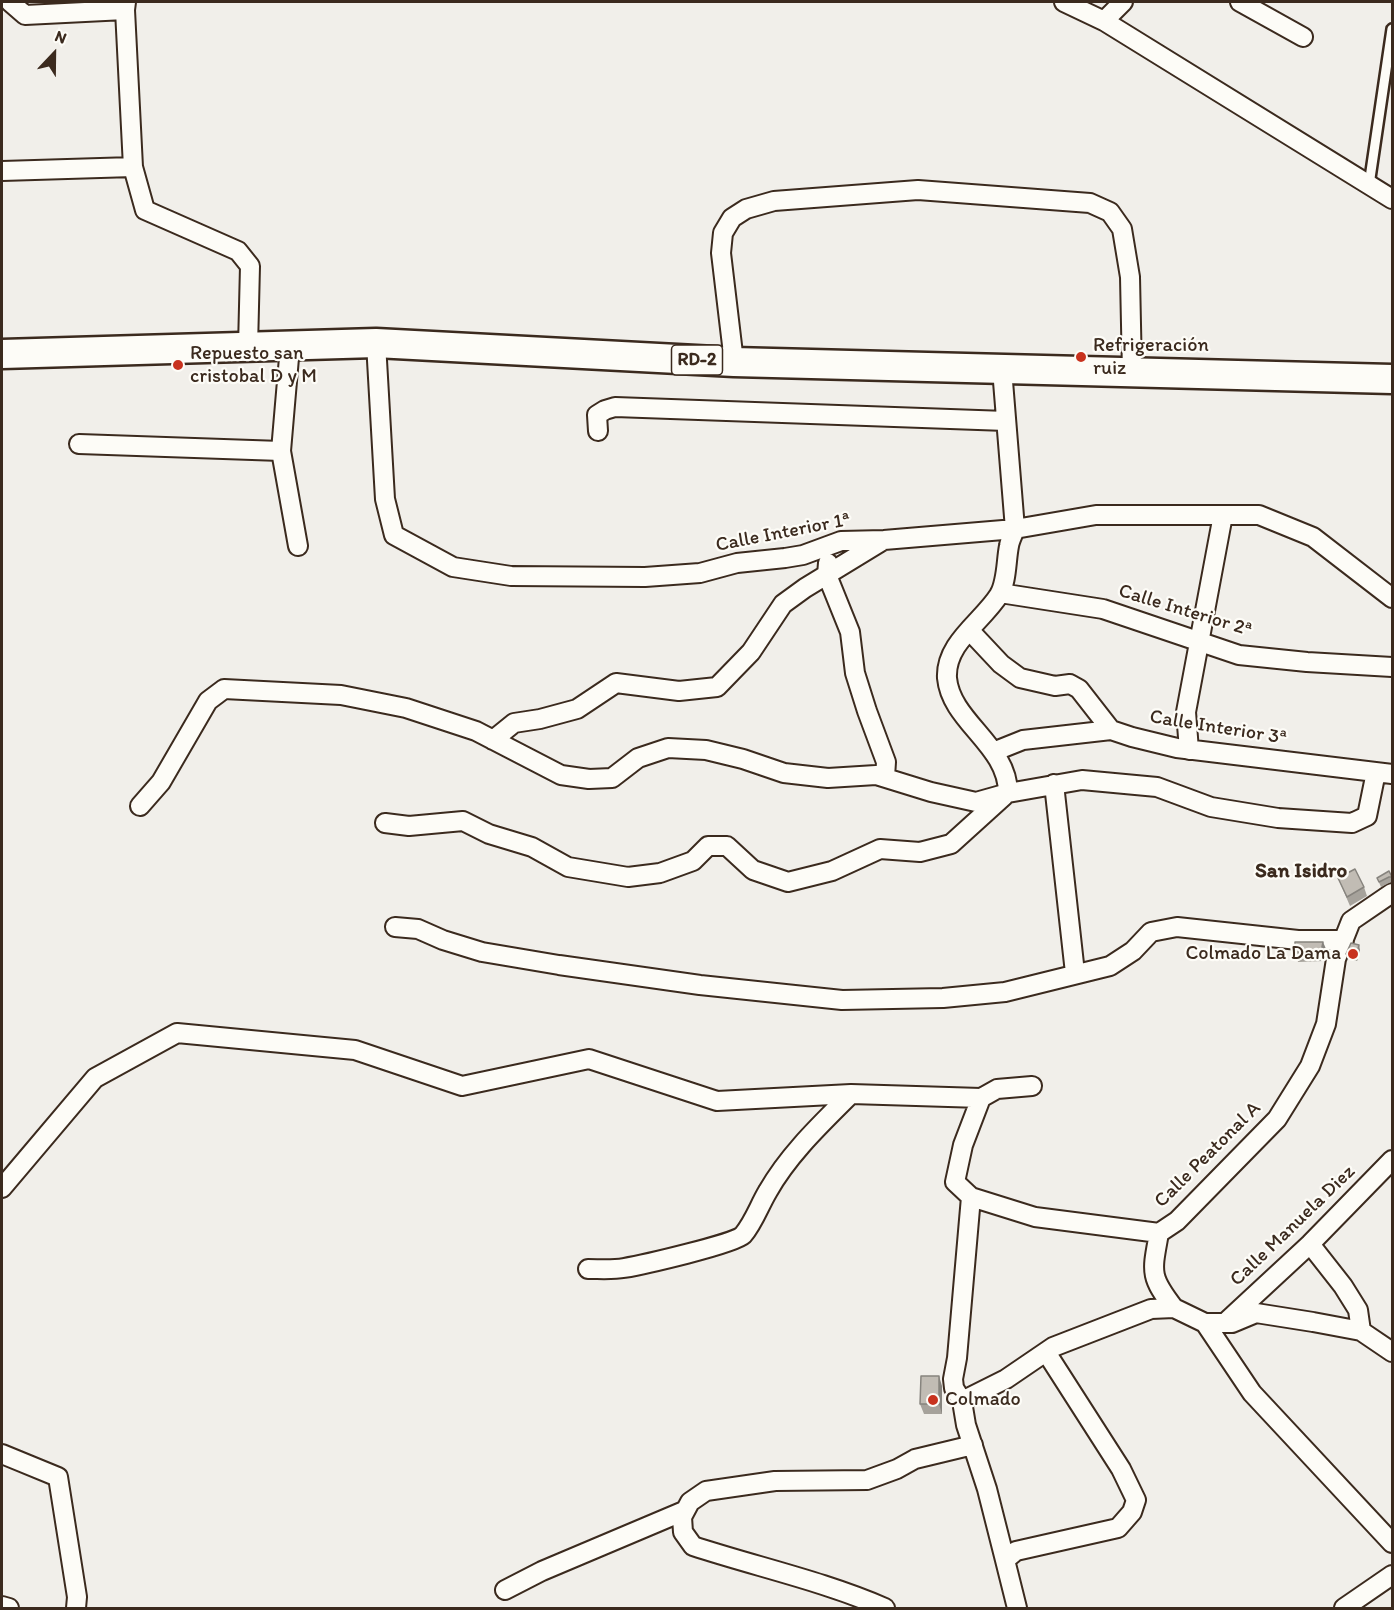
<!DOCTYPE html>
<meta charset="utf-8">
<style>
body{margin:0}
#map{position:relative;width:1394px;height:1610px;overflow:hidden;background:#f1efea;font-family:Itim,sans-serif}
canvas{display:block}
.frame{position:absolute;inset:0;border:3px solid #3b2a1e;pointer-events:none}
.north{position:absolute;left:24px;top:24px;width:60px;height:60px;-webkit-text-stroke:4px #fdfcf7;paint-order:stroke;rotate:22deg;font-size:16px;font-weight:700;line-height:24px;text-align:center;color:#3b2a1e}
.north::after{content:'';display:block;margin:auto;width:21px;height:27px;background:#3b2a1e;clip-path:polygon(50% 0,100% 100%,50% 72%,0 100%)}
</style>
<div id="map">
<canvas width="1394" height="1610"></canvas>
<div class="frame"></div>
<div class="north">N</div>
</div>
<script>
const ctx = document.querySelector('canvas').getContext('2d');
ctx.lineJoin = 'round';
function trace(path, color, width, dash) {
  ctx.strokeStyle = color;
  ctx.lineWidth = width;
  ctx.lineCap = dash ? 'butt' : 'round';
  ctx.setLineDash(dash || []);
  ctx.stroke(path);
}
function paint(path, color) {
  ctx.fillStyle = color;
  ctx.fill(path, 'evenodd');
}
function drawText(font, color, halo, rows, align = 'center') {
  ctx.font = font + ' Itim,sans-serif';
  ctx.lineWidth = 4.5;
  ctx.setLineDash([]);
  ctx.textBaseline = 'middle';
  ctx.strokeStyle = halo;
  ctx.fillStyle = color;
  for (const [text, x, y, turn = 0] of rows) {
    ctx.save();
    ctx.translate(x, y);
    ctx.rotate((+turn || 0) * Math.PI / 180);
    ctx.textAlign = isNaN(turn) ? turn : align;
    if (halo) ctx.strokeText(text, 0, 0);
    ctx.fillText(text, 0, 0);
    ctx.restore();
  }
}
const service = new Path2D(`
 M 1369,185 L 1392,29`);
const minor = new Path2D(`
 M 10,2 L 25,15 L 125,10
 M 126,2 L 125,10 L 133,167
 M 1064,2 L 1104,21 L 1392,199
 M 1240,2 L 1303,37
 M 1104,21 L 1123,2
 M 2,171 L 133,167 L 145,210 L 238,251 L 250,266 L 248,347
 M 376,343 L 385,499 L 394,535 L 453,567 L 511,576 L 645,577 L 700,573 L 737,563 L 785,558 L 803,555 L 841,541 L 884,540 L 1015,529 L 1096,515 L 1259,515 L 1313,537 L 1392,598
 M 290,346 L 281,451 L 298,546
 M 734,362 L 721,253 L 723,233 L 732,218 L 746,209 L 774,201 L 918,190 L 1090,203 L 1110,212 L 1122,229 L 1130,277 L 1132,372
 M 1002,369 L 1015,529 C 1013,535 1010,540 1009,546 C 1006,561 1007,582 999,595 C 982,622 945,643 947,678 C 951,722 1008,745 1008,793
 M 598,431 L 597,415 L 605,410 L 615,407 L 1006,421
 M 79,444 L 281,451
 M 828,563 L 827,575 L 850,632 L 855,673 L 867,711 L 886,762 L 885,777
 M 1000,593 L 1103,609 L 1239,655 L 1307,662 L 1392,667
 M 970,631 L 1001,664 L 1020,678 L 1055,686 L 1070,684 L 1079,689 L 1111,730 L 1132,737 L 1177,748 L 1392,774
 M 493,740 L 514,723 L 540,719 L 577,709 L 616,683 L 679,691 L 717,687 L 751,652 L 783,604 L 805,588 L 882,541
 M 1189,750 L 1186,712 L 1223,515
 M 993,752 L 1023,740 L 1111,730
 M 1054,784 L 1075,973
 M 140,806 L 161,782 L 208,701 L 224,689 L 341,695 L 406,708 L 476,731 L 561,775 L 589,779 L 612,778 L 638,758 L 668,748 L 706,750 L 743,759 L 784,773 L 828,778 L 876,775 L 931,792 L 976,802 L 1008,793 L 1082,780 L 1157,787 L 1211,807 L 1278,818 L 1352,823 L 1367,816 L 1376,772
 M 385,823 L 409,826 L 463,821 L 489,834 L 532,847 L 568,867 L 628,877 L 660,873 L 693,861 L 708,846 L 727,846 L 753,870 L 788,882 L 832,871 L 880,849 L 920,852 L 951,844 L 1004,796
 M 395,927 L 418,929 L 443,940 L 482,952 L 559,965 L 700,985 L 842,1000 L 943,998 L 1005,992 L 1110,966 L 1133,951 L 1151,932 L 1177,927 L 1298,940 L 1344,940
 M 1032,1086 L 997,1089 L 981,1098 L 963,1145 L 955,1182 L 971,1197 L 1035,1217 L 1159,1233 L 1177,1221 L 1277,1119 L 1310,1066 L 1326,1024 L 1336,959 L 1351,921 L 1392,893
 M 2,1188 L 95,1078 L 177,1033 L 355,1050 L 462,1086 L 589,1059 L 717,1101 L 851,1094 L 981,1098
 M 971,1197 L 957,1358 L 953,1379 L 954,1388 L 962,1401 L 966,1425 L 987,1489 L 1005,1560
 M 1159,1233 C 1152,1272 1149,1276 1174,1308
 M 1310,1244 L 1343,1286 L 1358,1310 L 1361,1331
 M 588,1269 C 600,1269 613,1270 624,1268 C 642,1265 734,1244 743,1235 C 754,1222 759,1206 768,1191 C 789,1154 821,1124 851,1094
 M 1228,1320 L 1310,1244 L 1392,1160
 M 1205,1323 L 1252,1393 L 1392,1543
 M 962,1401 L 1006,1379 L 1053,1347 L 1151,1309 L 1174,1308 L 1205,1323 L 1232,1323 L 1256,1313 L 1313,1322 L 1361,1331 L 1392,1352
 M 2,1454 L 58,1477 L 77,1597 L 76,1608
 M 505,1590 L 542,1571 L 684,1511
 M 2,1606 L 9,1608
 M 885,1608 C 823,1581 757,1567 693,1546 L 683,1532 L 682,1517 L 690,1502 L 706,1491 L 775,1481 L 867,1480 L 897,1469 L 915,1459 L 973,1445
 M 1017,1608 L 1005,1560 L 1016,1551 L 1118,1528 L 1132,1512 L 1136,1500 L 1121,1469 L 1046,1352
 M 1344,1608 L 1392,1575`);
const primary = new Path2D(`
 M 2,354 L 376,343 L 734,362 L 1392,379`);
const wall = new Path2D(`
 M 1392,877 L 1392,882 L 1391,882 L 1381,887 L 1377,878 Z
 M 1338,878 L 1364,887 L 1367,896 L 1350,906 Z
 M 1360,950 L 1357,961 L 1348,959 L 1346,954 Z
 M 1327,951 L 1324,961 L 1298,962 L 1295,952 Z
 M 942,1386 L 942,1414 L 924,1414 L 920,1404 Z`);
const shadedWall = new Path2D(`
 M 1323,942 L 1327,951 L 1324,961 L 1321,952 Z
 M 1359,945 L 1360,950 L 1357,961 L 1356,956 Z
 M 939,1376 L 942,1386 L 942,1414 L 939,1404 Z`);
const building = new Path2D(`
 M 1355,869 L 1364,887 L 1347,897 L 1338,878 Z
 M 1389,871 L 1392,877 L 1389,877 L 1379,882 L 1377,878 Z
 M 1295,942 L 1323,942 L 1321,952 L 1295,952 Z
 M 1351,943 L 1359,945 L 1356,956 L 1346,954 Z
 M 921,1376 L 939,1376 L 939,1404 L 920,1404 Z`);
const markers = [
 [1081,357,6,"#c8321e"],
 [178,365,6,"#c8321e"],
 [1353,954,6,"#c8321e"],
 [933,1400,6,"#c8321e"]
];
const shields = [
 [697,360,51]
];
const shieldNames = [
 ["RD-2",697,360]
];
const poiNames = [
 ["Refrigeración",1093,346],
 ["ruiz",1093,369],
 ["Repuesto san",190,354],
 ["cristobal D y M",190,377],
 ["Colmado La Dama",1341,954,"right"],
 ["Colmado",945,1400]
];
const streetNames = [
 ["Calle Interior 1ª",783,533,-11],
 ["Calle Interior 2ª",1185,611,17],
 ["Calle Interior 3ª",1218,728,9],
 ["Calle Peatonal A",1208,1155,-45],
 ["Calle Manuela Diez",1293,1226,-44]
];
const neighbourhoodNames = [
 ["San Isidro",1301,872]
];
trace(service, '#3b2a1e', 14);
trace(minor, '#3b2a1e', 22);
trace(primary, '#3b2a1e', 33);
trace(service, '#fdfcf7', 9);
trace(minor, '#fdfcf7', 18);
trace(primary, '#fdfcf7', 28);
paint(wall, '#a6a29b');
paint(shadedWall, '#87847e');
paint(building, '#c1bcb4');
trace(building, '#87847e', 1.5);
for (const [x, y, r, color] of markers) {
  const dot = new Path2D();
  dot.arc(x, y, r, 0, 2 * Math.PI);
  ctx.fillStyle = color;
  ctx.fill(dot);
  trace(dot, '#fdfcf7', 2);
}
for (const [x, y, w] of shields) {
  const box = new Path2D();
  box.roundRect(x - w / 2, y - 15, w, 30, 4.5);
  ctx.fillStyle = '#fdfcf7';
  ctx.fill(box);
  trace(box, '#3b2a1e', 1.5);
}
drawText('bold 18px', '#3b2a1e', null, shieldNames);
drawText('20px', '#3b2a1e', '#fdfcf7', poiNames, 'left');
drawText('20px', '#3b2a1e', '#fdfcf7', streetNames);
drawText('bold 21px', '#3b2a1e', '#fdfcf7', neighbourhoodNames);
</script>
